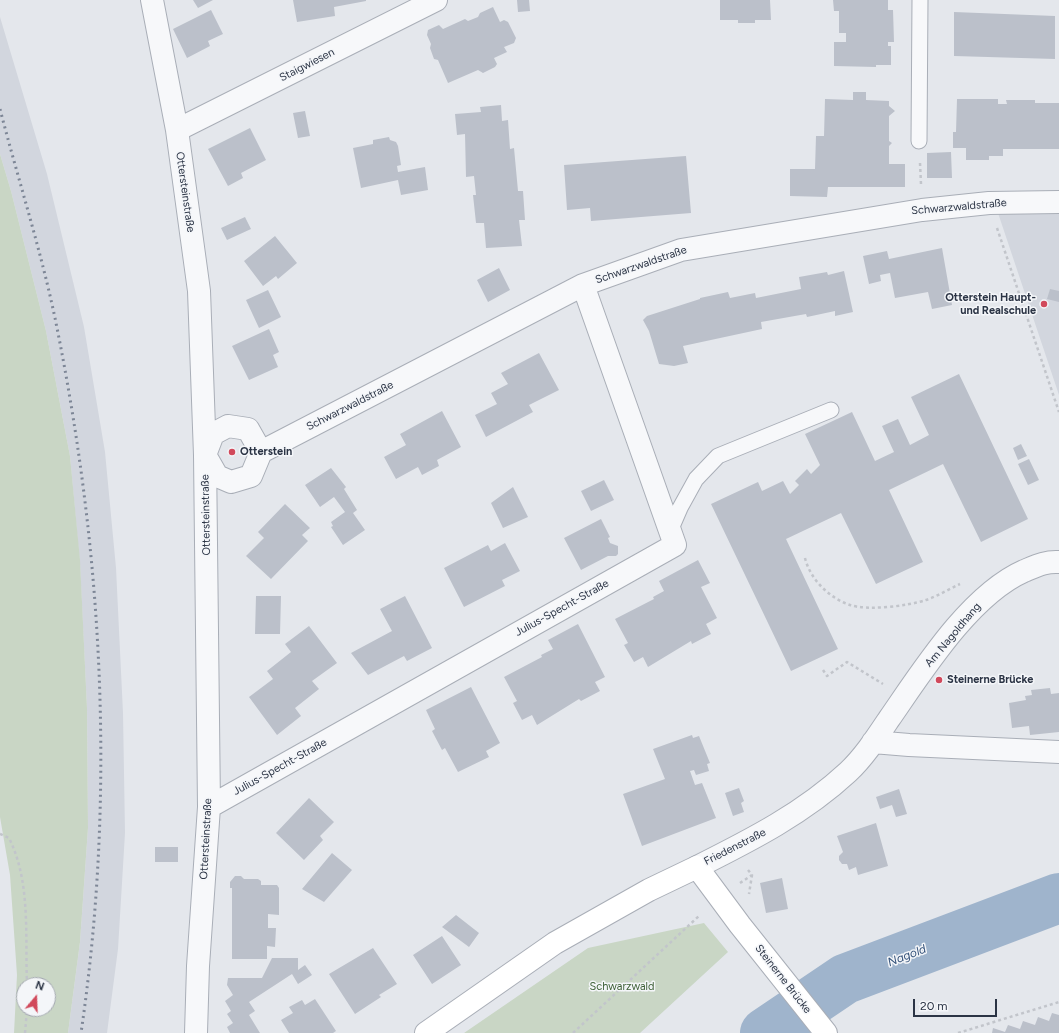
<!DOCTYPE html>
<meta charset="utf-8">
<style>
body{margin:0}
#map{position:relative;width:1059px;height:1033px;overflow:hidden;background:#e4e7ec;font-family:Figtree,sans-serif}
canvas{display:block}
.north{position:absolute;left:16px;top:977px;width:40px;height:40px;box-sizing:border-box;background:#f4f6f9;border:1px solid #a4a8b1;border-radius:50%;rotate:19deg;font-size:11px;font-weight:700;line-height:16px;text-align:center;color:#2b3445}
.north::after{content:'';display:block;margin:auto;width:14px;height:18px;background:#d1495b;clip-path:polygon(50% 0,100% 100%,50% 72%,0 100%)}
.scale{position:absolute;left:913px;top:999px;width:84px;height:18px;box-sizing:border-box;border:2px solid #2b3445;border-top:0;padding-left:5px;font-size:12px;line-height:14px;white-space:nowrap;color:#2b3445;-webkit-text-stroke:3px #f4f6f9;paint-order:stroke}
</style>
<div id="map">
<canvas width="1059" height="1033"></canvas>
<div class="north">N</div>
<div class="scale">20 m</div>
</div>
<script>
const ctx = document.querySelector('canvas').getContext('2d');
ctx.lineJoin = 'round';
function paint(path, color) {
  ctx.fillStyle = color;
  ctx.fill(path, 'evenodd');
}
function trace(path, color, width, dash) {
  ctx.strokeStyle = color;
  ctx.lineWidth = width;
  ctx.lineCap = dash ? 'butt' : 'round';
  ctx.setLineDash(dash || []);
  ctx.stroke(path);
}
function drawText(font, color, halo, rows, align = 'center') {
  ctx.font = font + ' Figtree,sans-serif';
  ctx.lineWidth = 3;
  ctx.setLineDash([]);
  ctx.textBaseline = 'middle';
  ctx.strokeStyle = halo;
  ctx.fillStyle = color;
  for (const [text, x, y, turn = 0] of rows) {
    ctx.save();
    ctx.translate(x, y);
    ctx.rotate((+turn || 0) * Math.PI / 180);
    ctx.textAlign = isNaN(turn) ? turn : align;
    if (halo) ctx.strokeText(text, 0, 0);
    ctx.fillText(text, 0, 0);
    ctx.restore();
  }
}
const built = new Path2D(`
 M 0,17 L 47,174 L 84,327 L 105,452 L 116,568 L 123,713 L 125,833 L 118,949 L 107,1033 L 68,1033 L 80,942 L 88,828 L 87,708 L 80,565 L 70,456 L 46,331 L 11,191 L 0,154 Z
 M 998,213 L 1059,213 L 1059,395 Z`);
const green = new Path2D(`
 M 0,154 L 11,191 L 46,331 L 70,456 L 80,560 L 87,708 L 88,828 L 80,942 L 68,1033 L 14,1033 L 17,975 L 10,875 L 0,817 ZM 24,985 L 48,985 L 48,1009 L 24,1009 Z
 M 704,923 L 728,952 L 640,1033 L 464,1033 L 588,948 Z`);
const river = new Path2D(`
 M 765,1033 L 845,979 L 1059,898`);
const building = new Path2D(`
 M 193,0 L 213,0 L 198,8 Z
 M 293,0 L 366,0 L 366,1 L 334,7 L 335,16 L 297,22 Z
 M 517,0 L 529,0 L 530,11 L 518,12 Z
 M 720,0 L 770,0 L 771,20 L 755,20 L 755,23 L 738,23 L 738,20 L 720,20 Z
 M 833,0 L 888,0 L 888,10 L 893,10 L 894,42 L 888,42 L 888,46 L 891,46 L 891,65 L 876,65 L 876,67 L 834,66 L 834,42 L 846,42 L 846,33 L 839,33 L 839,11 L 834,11 Z
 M 493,7 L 500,22 L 504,20 L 508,22 L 516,38 L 514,43 L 504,47 L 507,52 L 494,58 L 497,64 L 495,67 L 483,73 L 478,70 L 448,83 L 438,60 L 434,59 L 430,48 L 431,44 L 427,35 L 428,30 L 439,25 L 443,29 L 465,19 L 468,21 L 478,17 L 480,13 Z
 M 211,10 L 223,34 L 208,41 L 210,46 L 187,58 L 173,29 Z
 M 954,12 L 1055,16 L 1055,59 L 954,56 Z
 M 853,92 L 866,92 L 866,100 L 889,101 L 889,106 L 895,111 L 889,116 L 889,141 L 892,143 L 889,146 L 889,164 L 905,164 L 905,187 L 828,187 L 827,197 L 790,196 L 790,169 L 815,169 L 816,136 L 824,136 L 825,99 L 853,100 Z
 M 957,99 L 998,99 L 998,104 L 1007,104 L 1006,100 L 1035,100 L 1035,103 L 1059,103 L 1059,149 L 1003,149 L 1003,156 L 989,156 L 989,160 L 966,160 L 966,148 L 953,148 L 953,132 L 956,132 Z
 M 501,105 L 502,121 L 508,120 L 510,149 L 514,148 L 518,191 L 523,191 L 525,220 L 519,220 L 522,246 L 486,248 L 484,223 L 476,223 L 473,195 L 476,195 L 474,176 L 466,177 L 465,134 L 457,135 L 455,114 L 481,112 L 480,107 Z
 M 305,111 L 310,136 L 298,138 L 293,113 Z
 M 250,128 L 266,160 L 241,173 L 243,178 L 228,186 L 208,149 Z
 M 389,137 L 390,140 L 396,142 L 398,146 L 401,165 L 397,166 L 398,172 L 425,167 L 428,190 L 401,195 L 398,180 L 361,188 L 353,148 L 373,144 L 373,140 Z
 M 951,152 L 952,178 L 927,178 L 927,153 Z
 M 686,156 L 691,213 L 591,221 L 590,208 L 567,210 L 564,165 Z
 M 245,217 L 251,229 L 227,240 L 221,228 Z
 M 275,236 L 297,263 L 278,279 L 276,276 L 263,286 L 244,261 Z
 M 942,248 L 952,305 L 932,309 L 928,292 L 895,298 L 890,273 L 880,275 L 881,281 L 869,284 L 863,256 L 887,251 L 889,259 Z
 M 499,268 L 510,290 L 488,302 L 477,280 Z
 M 844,271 L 853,312 L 835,316 L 835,311 L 807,317 L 806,314 L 761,322 L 762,329 L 683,346 L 688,363 L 674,366 L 659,364 L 649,331 L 643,320 L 647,316 L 700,299 L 700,298 L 728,292 L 730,298 L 755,293 L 756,298 L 801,289 L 799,277 L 827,272 L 828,275 Z
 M 1050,289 L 1059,291 L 1059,302 L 1047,299 Z
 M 268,290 L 281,317 L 259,328 L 246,300 Z
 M 269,329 L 279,352 L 273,355 L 278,367 L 249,380 L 232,346 Z
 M 539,353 L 559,390 L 529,405 L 533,412 L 486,437 L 475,415 L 497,404 L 491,393 L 508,384 L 501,373 Z
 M 959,374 L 1028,519 L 981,542 L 943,464 L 889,490 L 923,562 L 876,584 L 841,513 L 786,539 L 838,649 L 791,671 L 711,504 L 758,482 L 762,491 L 783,481 L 790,494 L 799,485 L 795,481 L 807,469 L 811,474 L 820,465 L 805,434 L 852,412 L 875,461 L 894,452 L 882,426 L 898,419 L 910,445 L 929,435 L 911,397 Z
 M 442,411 L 461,447 L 437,460 L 439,466 L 422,475 L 418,467 L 396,479 L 384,457 L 406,445 L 400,434 Z
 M 1021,444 L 1027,456 L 1018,460 L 1013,448 Z
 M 1029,459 L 1039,480 L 1028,485 L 1018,464 Z
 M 331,468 L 346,487 L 344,489 L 357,510 L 353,513 L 365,530 L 343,545 L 331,527 L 333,526 L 331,522 L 345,512 L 334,497 L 320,507 L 305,485 Z
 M 604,480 L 614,500 L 591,511 L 581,491 Z
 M 513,487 L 528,517 L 503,528 L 491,503 Z
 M 285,504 L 310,528 L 302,535 L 308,541 L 271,579 L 246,556 L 264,538 L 258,532 Z
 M 601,519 L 610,537 L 608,538 L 610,543 L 618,546 L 618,554 L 616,556 L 608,556 L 581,570 L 564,538 Z
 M 505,543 L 520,571 L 502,580 L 505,586 L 464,607 L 444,568 L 488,545 L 491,551 Z
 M 698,560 L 710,583 L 701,587 L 717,618 L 706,624 L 711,634 L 692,644 L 691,641 L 648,667 L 643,657 L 634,662 L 624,645 L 628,643 L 615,619 L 654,599 L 653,597 L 664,591 L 659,581 Z
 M 256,596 L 281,596 L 280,634 L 255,634 Z
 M 405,596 L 432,648 L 407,661 L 404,656 L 368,675 L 351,653 L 392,631 L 380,609 Z
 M 578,624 L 605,677 L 595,682 L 600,691 L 581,701 L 579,699 L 537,725 L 532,715 L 522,720 L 513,703 L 517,701 L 504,677 L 542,657 L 541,655 L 553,649 L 548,640 Z
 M 309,626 L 337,663 L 312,681 L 319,689 L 295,708 L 301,716 L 277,735 L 249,697 L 273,679 L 267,671 L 291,652 L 285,644 Z
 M 471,687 L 500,743 L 486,751 L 489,757 L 458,772 L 445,748 L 442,750 L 432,731 L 435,729 L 426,710 Z
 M 1050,688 L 1051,694 L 1059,693 L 1059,732 L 1030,735 L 1029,726 L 1012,728 L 1009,703 L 1026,700 L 1025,696 L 1032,695 L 1031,690 Z
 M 692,735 L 693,738 L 699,736 L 710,763 L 707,764 L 709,771 L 696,775 L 694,770 L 690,771 L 695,785 L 702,783 L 716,818 L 642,846 L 623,794 L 665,779 L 653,749 Z
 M 739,788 L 744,801 L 741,803 L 744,812 L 733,816 L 725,793 Z
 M 899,789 L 907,814 L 896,817 L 892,805 L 880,809 L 876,797 Z
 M 309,798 L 334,822 L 320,836 L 323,840 L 304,860 L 276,833 Z
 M 876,823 L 888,866 L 858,875 L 856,867 L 849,870 L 847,864 L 842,864 L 839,860 L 839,856 L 843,852 L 837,836 Z
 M 155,847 L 178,847 L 178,862 L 155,862 Z
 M 332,853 L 352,870 L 324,902 L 302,889 Z
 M 235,876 L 241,876 L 244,879 L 258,879 L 261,881 L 261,885 L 277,885 L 279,888 L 279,915 L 268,914 L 268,928 L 276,928 L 275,947 L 267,946 L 267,959 L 232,959 L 232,888 L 230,888 L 230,882 Z
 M 782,878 L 788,909 L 766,913 L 760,883 Z
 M 456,915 L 479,933 L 469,947 L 442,927 Z
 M 442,936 L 461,965 L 432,984 L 413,955 Z
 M 373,948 L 397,984 L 379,995 L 381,997 L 355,1014 L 329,974 Z
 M 272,958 L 298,958 L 298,970 L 305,965 L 312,975 L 298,984 L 292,974 L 249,1002 L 255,1011 L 249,1015 L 260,1033 L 230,1033 L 227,1027 L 233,1023 L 227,1014 L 231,1011 L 225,1001 L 233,995 L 227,985 L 228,978 L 262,978 Z
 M 315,999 L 336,1031 L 333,1033 L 289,1033 L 281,1020 L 293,1013 L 289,1007 L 302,1000 L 305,1005 Z
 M 1052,1013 L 1059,1015 L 1059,1033 L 992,1033 L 993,1028 L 1005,1032 L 1008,1025 L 1020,1029 L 1023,1021 L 1035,1025 L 1038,1017 L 1049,1021 Z`);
const path = new Path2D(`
 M 920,163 L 921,184
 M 997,228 L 1059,412
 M 805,558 C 810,579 829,598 850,605 C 868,611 908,606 926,600 C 938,596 949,589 960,584
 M 823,670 L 827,676 L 847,662 L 883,684
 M 0,834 L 9,838 C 31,882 25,936 27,985
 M 748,870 L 752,875 L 749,894
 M 740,883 L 752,875
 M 25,1033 L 27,1009
 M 573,1033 L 700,915
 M 958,1033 L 1059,1002`);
const lane = new Path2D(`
 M 919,141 L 920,0
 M 670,531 L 680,508 L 696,479 L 718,456 L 831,410`);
const street = new Path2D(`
 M 152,0 L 177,130 L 199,291 L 205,455 L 209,807 L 198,966 L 196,1033
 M 177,130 L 436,0
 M 261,452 L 248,429 L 228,426 L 213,434 L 205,455 L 217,476 L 231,482 L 251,476 L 261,452 L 583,285 L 681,250 L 922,210 L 989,203 L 1059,202
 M 873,742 L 909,745 L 1059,752
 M 209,807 L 675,545 L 583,285
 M 697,867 C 751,840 804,813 848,772 C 864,757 877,737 889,719 C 923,670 970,595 1024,571 C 1036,566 1046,561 1059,562`);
const secondary = new Path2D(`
 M 426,1033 L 555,943 L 649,890 L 697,867 L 740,925 L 826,1033`);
const rail = new Path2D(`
 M 0,109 C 18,179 40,247 55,318 C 103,553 116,795 81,1033`);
const markers = [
 [1044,304,4,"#d1495b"],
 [232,452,4,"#d1495b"],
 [939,680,4,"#d1495b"]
];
const streetNames = [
 ["Staigwiesen",307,65,-27],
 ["Ottersteinstraße",185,192,82],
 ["Schwarzwaldstraße",959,207,-5],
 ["Schwarzwaldstraße",641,265,-19],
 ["Schwarzwaldstraße",350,406,-27],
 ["Ottersteinstraße",206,515,-91],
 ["Julius-Specht-Straße",562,608,-29],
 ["Am Nagoldhang",953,635,-50],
 ["Julius-Specht-Straße",280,767,-29],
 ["Ottersteinstraße",206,839,-87],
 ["Friedenstraße",735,847,-27],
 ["Steinerne Brücke",783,979,52]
];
const poiNames = [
 ["Otterstein Haupt-",1036,298,"right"],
 ["und Realschule",1036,311,"right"],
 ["Otterstein",240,452],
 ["Steinerne Brücke",947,680]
];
const parkNames = [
 ["Schwarzwald",622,987]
];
const waterNames = [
 ["Nagold",907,956,-21]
];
paint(built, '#d2d6de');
paint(green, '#c9d6c5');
trace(river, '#9fb4cc', 50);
paint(building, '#bbc0ca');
trace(lane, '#a9aeb7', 17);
trace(street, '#a9aeb7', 24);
trace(secondary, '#a9aeb7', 24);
trace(path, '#c2c5cb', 2.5, [3, 3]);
trace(lane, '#f7f8fa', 15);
trace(street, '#f7f8fa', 22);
trace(secondary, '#fff', 22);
trace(rail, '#7d8696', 3, [2, 4]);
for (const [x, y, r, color] of markers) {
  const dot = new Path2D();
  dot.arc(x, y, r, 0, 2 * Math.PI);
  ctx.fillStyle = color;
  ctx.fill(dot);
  trace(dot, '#f4f6f9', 1.5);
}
drawText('11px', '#2b3445', '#f4f6f9', streetNames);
drawText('bold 11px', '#2b3445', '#f4f6f9', poiNames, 'left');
drawText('11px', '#3f6138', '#f4f6f9', parkNames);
drawText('italic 12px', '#34527a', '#f4f6f9', waterNames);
</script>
